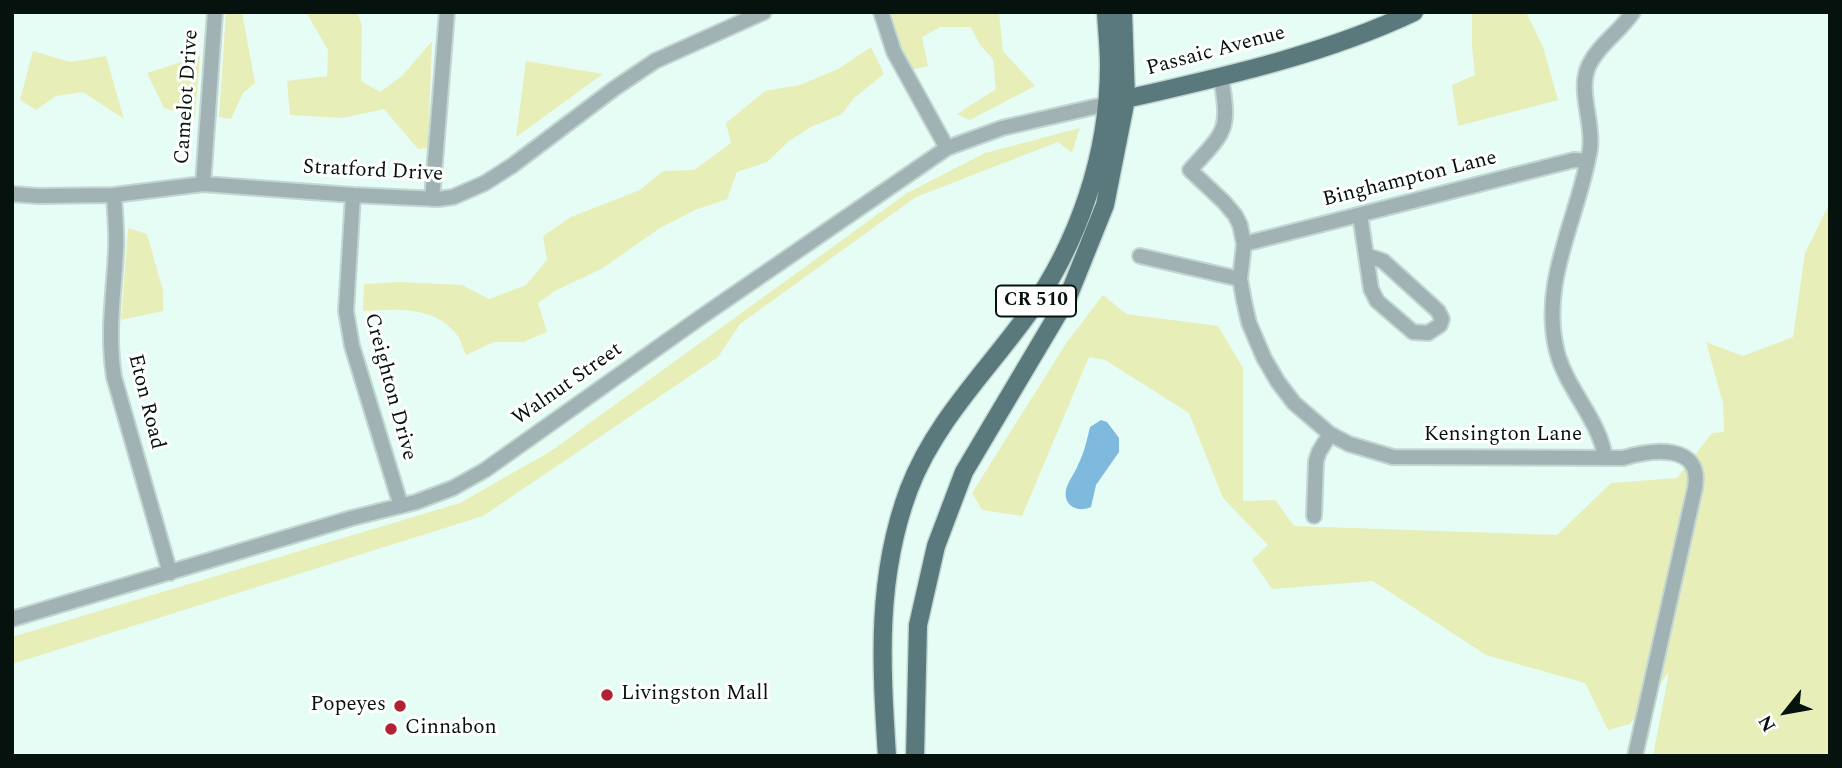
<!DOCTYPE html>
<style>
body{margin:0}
#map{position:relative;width:1842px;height:768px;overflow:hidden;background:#e6fdf6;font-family:Spectral,serif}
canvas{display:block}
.frame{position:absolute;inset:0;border:14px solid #05120e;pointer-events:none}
.north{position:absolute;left:1751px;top:677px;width:70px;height:70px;-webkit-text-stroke:5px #fff;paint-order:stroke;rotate:239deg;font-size:19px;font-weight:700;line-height:28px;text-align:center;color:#05120e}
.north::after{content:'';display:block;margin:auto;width:24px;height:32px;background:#05120e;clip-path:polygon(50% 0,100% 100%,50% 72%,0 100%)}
</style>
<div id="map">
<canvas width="1842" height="768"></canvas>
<div class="frame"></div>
<div class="north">N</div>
</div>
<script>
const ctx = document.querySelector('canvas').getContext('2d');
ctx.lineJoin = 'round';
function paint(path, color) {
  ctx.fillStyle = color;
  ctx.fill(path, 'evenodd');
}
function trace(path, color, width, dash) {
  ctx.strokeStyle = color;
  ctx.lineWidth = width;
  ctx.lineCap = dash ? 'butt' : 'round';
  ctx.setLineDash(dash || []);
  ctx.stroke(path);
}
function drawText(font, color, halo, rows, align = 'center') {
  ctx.font = font + ' Spectral,serif';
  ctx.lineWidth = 6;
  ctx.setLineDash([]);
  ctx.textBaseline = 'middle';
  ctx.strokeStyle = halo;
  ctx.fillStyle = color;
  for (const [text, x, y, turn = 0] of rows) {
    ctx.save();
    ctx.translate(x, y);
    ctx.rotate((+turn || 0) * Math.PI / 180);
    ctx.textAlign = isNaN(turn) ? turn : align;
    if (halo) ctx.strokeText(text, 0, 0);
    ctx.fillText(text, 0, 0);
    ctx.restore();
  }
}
const green = new Path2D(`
 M 226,12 L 242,12 L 255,83 L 243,93 L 231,119 L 219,117 Z
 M 306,12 L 357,12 L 362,25 L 361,81 L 380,92 L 402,76 L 432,41 L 428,148 L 418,149 L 384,109 L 342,118 L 290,115 L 287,81 L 327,76 L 328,50 Z
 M 889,12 L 999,12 L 1003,51 L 1035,86 L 970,120 L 957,114 L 996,89 L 993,59 L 980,45 L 971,27 L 940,27 L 922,37 L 928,66 L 912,70 L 900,46 Z
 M 1472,12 L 1526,12 L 1543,47 L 1558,100 L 1458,126 L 1452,85 L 1475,75 L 1472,45 Z
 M 871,47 L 884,74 L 854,98 L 842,114 L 811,127 L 789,141 L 767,162 L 737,172 L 727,199 L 695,210 L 660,228 L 603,268 L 555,291 L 538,303 L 547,332 L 523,342 L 494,342 L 466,355 C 463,349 461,340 457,335 C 435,305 395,309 363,311 L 364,284 L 400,282 L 462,285 L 489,299 L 526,285 L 547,260 L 543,236 L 571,217 L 640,190 L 663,171 L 694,170 L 731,143 L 726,123 L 765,91 L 800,85 L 838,69 Z
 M 33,51 L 70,62 L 106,56 L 124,119 L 83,92 L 56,96 L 36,110 L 20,100 Z
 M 200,56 L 195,117 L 164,108 L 147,73 Z
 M 526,61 L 603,74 L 516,137 Z
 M 1080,128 L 1072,153 L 1058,142 L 916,197 L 740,324 L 718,357 L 483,516 L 12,664 L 12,637 L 460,503 L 551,451 L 907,193 L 985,153 Z
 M 1830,202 L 1830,756 L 1653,756 L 1669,672 L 1630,724 L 1608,730 L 1585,683 L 1486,655 L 1373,581 L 1272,589 L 1252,560 L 1268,545 L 1223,498 L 1189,413 L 1105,360 L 1089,357 L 1022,516 L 982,510 L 972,493 L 1067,342 L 1103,295 L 1126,314 L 1218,326 L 1243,368 L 1243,501 L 1275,500 L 1294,526 L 1557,535 L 1611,483 L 1677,478 L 1712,433 L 1724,432 L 1723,403 L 1706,342 L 1743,356 L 1793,337 L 1805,253 Z
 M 128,228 L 147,234 L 163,291 L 163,311 L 121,320 Z`);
const water = new Path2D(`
 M 1101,420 L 1107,422 L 1119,438 L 1119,452 L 1096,485 L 1091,507 C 1078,513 1063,506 1066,490 C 1068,481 1075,473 1078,465 C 1084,453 1087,440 1090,427 Z`);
const minor = new Path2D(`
 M 881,12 L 894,52 L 947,148
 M 1221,77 C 1230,132 1226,130 1190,170 L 1224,202 L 1235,215 L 1240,225 L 1244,244 L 1240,279 L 1244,301 L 1249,323 L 1264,358 L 1278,382 L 1294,403 L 1330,434 L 1349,444 L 1393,457 L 1623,458 C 1650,450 1703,442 1695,488 L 1635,756
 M 203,184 L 215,12
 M 12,194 L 38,196 L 114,195 L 203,184 L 353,195 L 438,199 L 453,197 L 485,183 L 513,165 L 615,88 L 655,61 L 764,12
 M 114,195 C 115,214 117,232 116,250 C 114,295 107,332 114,377 L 170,573
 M 353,195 L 346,311 L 352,346 L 401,506
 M 432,199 L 447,12
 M 1360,215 L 1371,289 L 1377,301 L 1413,332 L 1428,333 L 1440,325 L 1442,319 L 1438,311 L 1383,261 L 1368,256
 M 1244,244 L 1574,160 L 1587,161
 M 1140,256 L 1240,279
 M 1605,458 C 1600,420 1567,390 1557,352 C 1539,281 1579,217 1590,149 C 1594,123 1577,90 1589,65 C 1599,44 1621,31 1633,12
 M 1314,516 L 1316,461 L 1319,452 L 1330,434
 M 12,619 L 352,518 L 416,502 L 453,488 L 485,470 L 701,317 L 947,148 L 1002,128 L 1107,104`);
const major = new Path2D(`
 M 1117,101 C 1217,78 1321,56 1414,12
 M 887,756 C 881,663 876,577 909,489 C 935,421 987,371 1028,314 C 1079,242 1109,154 1109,65 C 1109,48 1107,30 1106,12
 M 915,756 L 918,625 L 936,546 L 964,472 L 1068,297 L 1105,205 L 1126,99 L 1123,12`);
const markers = [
 [607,695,7,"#b22034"],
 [400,706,7,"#b22034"],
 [391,729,7,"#b22034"]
];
const shields = [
 [1036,301,80]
];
const shieldNames = [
 ["CR 510",1036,301]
];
const streetNames = [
 ["Passaic Avenue",1216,52,-15],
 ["Camelot Drive",188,97,-86],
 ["Stratford Drive",373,172,3],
 ["Binghampton Lane",1410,180,-14],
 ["Walnut Street",568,385,-35],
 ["Creighton Drive",389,387,75],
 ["Eton Road",145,402,76],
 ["Kensington Lane",1503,436]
];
const poiNames = [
 ["Livingston Mall",621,695],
 ["Popeyes",386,706,"right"],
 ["Cinnabon",405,729]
];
paint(green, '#e8eeb8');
paint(water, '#7fb9de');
trace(minor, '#c2d7d1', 18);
trace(major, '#c2d7d1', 21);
trace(minor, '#a1b2b5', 14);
trace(major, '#59797d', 18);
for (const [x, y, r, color] of markers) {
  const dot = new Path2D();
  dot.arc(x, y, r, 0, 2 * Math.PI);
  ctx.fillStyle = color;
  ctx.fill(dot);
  trace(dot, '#fff', 2.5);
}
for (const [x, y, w] of shields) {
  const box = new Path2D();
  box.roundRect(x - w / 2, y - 15.5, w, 31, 5);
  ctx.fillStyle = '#fff';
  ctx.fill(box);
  trace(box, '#05120e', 2);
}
drawText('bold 19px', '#05120e', null, shieldNames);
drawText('21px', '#05120e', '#fff', streetNames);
drawText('21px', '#05120e', '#fff', poiNames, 'left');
</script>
